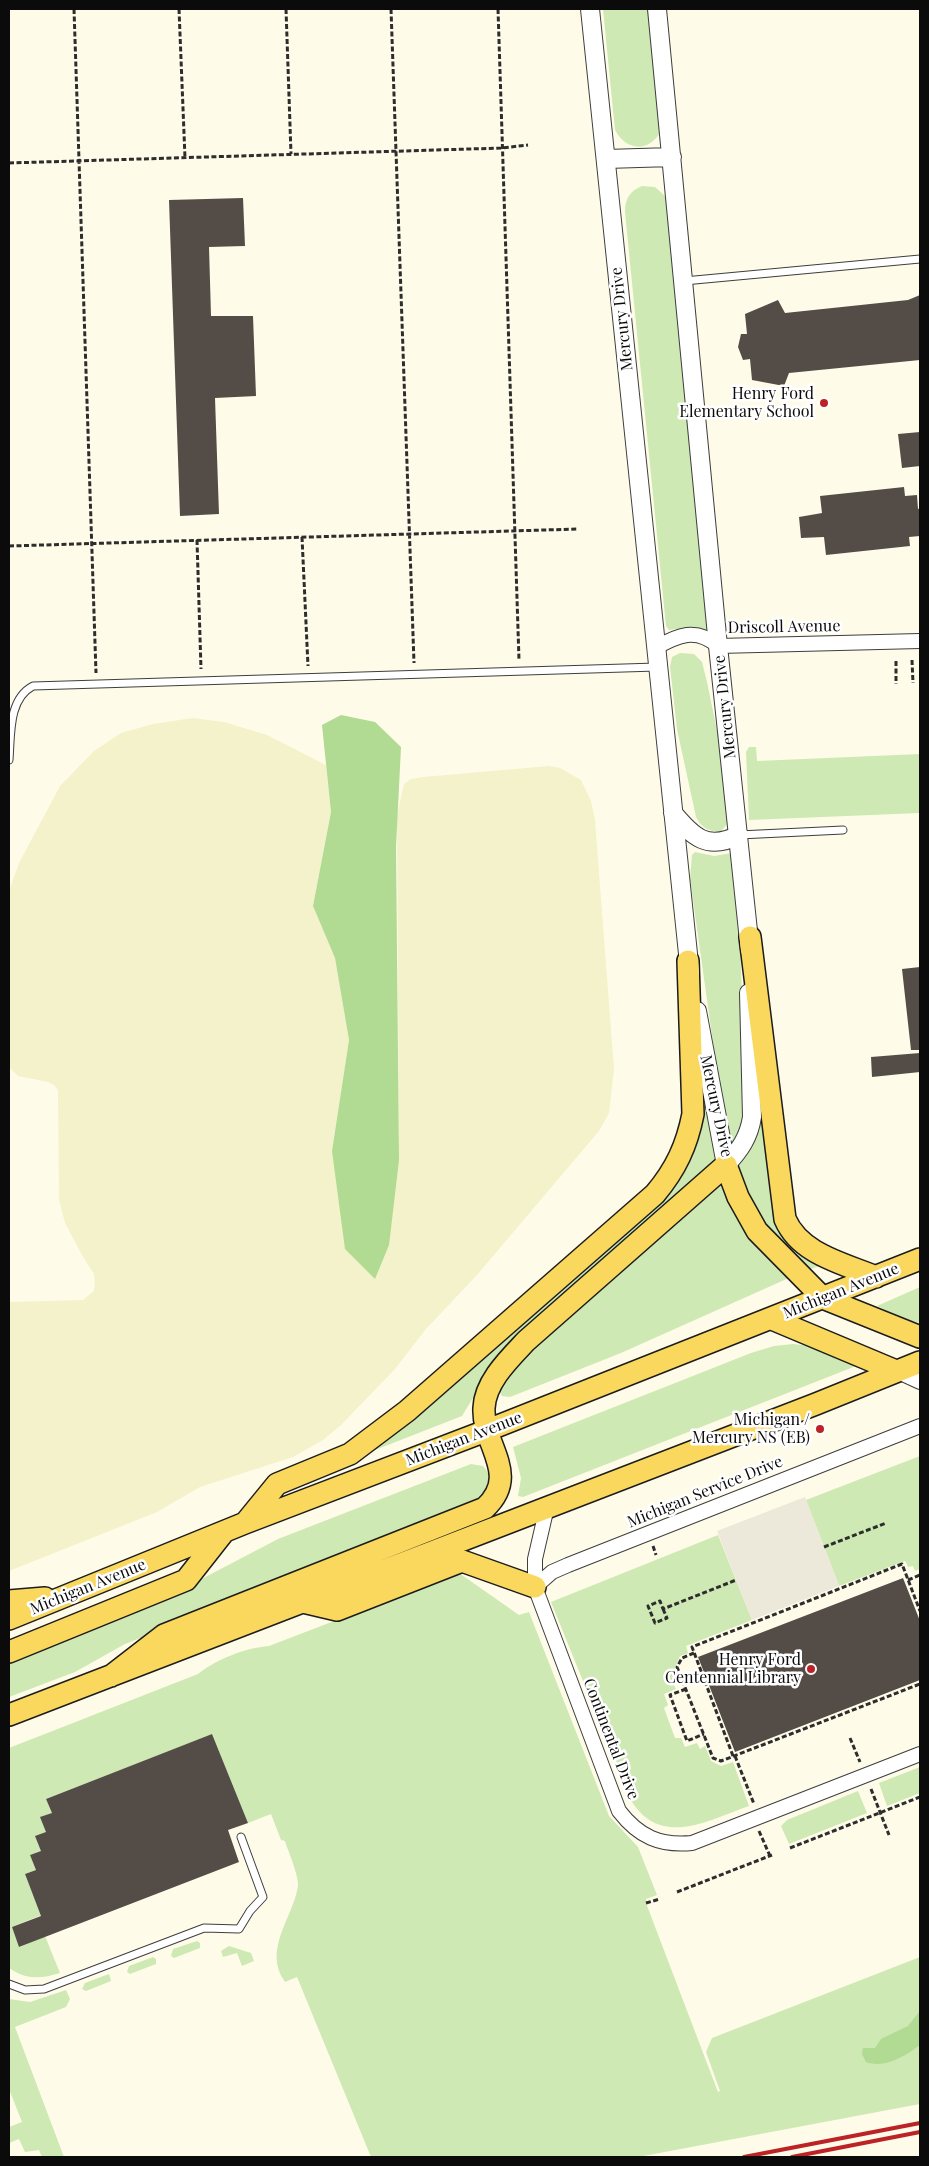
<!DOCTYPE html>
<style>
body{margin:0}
#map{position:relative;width:929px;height:2166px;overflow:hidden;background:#fffbe9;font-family:"Playfair Display",serif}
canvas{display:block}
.frame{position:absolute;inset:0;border:10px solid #0b0b0b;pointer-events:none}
</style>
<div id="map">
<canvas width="929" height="2166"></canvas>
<div class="frame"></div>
</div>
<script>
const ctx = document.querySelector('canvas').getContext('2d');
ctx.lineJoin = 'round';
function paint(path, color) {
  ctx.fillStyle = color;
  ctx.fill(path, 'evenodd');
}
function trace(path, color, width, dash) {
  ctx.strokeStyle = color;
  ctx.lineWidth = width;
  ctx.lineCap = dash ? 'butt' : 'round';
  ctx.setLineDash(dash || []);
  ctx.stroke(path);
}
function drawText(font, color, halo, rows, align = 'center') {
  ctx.font = font + ' "Playfair Display",serif';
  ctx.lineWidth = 5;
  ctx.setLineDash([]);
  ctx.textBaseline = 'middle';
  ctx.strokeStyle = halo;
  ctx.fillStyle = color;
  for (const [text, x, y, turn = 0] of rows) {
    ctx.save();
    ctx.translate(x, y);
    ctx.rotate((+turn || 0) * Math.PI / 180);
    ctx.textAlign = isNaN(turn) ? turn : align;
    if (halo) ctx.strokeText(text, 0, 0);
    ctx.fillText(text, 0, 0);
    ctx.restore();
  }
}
const farmland = new Path2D(`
 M 193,718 L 224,722 L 267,735 L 326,765 L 331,812 L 313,906 L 335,958 L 349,1040 L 332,1151 L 399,1160 L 397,816 L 404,784 L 411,779 L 423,777 L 549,766 L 560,768 L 581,780 L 591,801 L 595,820 L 614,1069 L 609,1113 L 599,1131 L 477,1275 L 426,1329 L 395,1369 L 341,1425 L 323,1440 L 293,1457 L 200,1487 L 157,1512 L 9,1571 L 9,1302 L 83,1300 L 94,1291 L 95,1283 L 94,1274 L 82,1255 L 65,1223 L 59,1199 L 58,1090 L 54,1085 L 48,1082 L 18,1076 L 9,1067 L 9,891 L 19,863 L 60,786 L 94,751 L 121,733 L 153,724 Z`);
const green = new Path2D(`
 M 603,9 L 650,9 L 661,131 C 649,153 626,151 615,130 Z
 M 642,186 L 655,187 L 666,197 L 710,626 L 705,633 L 692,627 L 669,630 L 666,626 L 625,212 C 625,198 630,191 642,186 Z
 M 680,653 L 694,654 L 702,662 L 707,682 L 727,779 L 729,822 L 721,831 C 708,832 702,828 696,817 L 677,729 L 670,667 L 672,657 Z
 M 749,747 L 756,747 L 757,761 L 920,754 L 920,813 L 749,820 L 746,752 Z
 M 695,852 L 714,856 L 732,853 L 738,895 L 747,1120 L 732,1147 L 727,1142 L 690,879 L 692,855 Z
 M 694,1020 L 719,1158 L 485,1378 L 462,1416 L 370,1452 L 674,1180 Z
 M 756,1041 L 774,1197 L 822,1265 L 808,1270 L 758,1218 L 735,1164 Z
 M 720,1176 L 791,1277 L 621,1353 L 510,1397 L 502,1396 L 499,1390 L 522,1354 Z
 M 920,1287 L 920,1323 L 904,1319 L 877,1306 Z
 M 793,1344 L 811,1346 L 856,1366 L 523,1497 L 518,1496 L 521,1478 L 513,1447 L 751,1353 L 774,1346 Z
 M 920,1456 L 920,1569 L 915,1571 L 913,1566 L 908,1567 L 905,1561 L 839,1586 L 806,1500 Z
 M 471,1464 L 483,1466 C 502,1486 476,1503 461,1513 L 125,1644 L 75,1672 L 9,1697 L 9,1656 L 192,1584 L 278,1539 Z
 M 718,1535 L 752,1620 L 686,1646 L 688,1653 L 680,1656 L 675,1667 L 679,1680 L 673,1683 L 676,1689 L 664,1694 L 668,1705 L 664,1708 L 675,1738 L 681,1738 L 685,1747 L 697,1743 L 700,1749 L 705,1746 L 711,1761 L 721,1766 L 733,1762 L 749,1806 C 709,1820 662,1848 632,1802 L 551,1602 Z
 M 459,1573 L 519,1615 L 529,1612 L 609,1816 L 638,1847 L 657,1895 L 646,1899 L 646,1903 L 718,2092 L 720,2091 L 706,2052 L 712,2038 L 920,1957 L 920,2104 L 638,2157 L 371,2157 L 297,1977 L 285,1982 C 262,1950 293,1918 298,1886 C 299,1876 288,1851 285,1841 L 281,1840 L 271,1814 L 248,1823 L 212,1734 L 46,1799 L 52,1813 L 41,1851 L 30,1855 L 36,1870 L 25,1874 L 33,1895 L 37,1894 L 44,1914 L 12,1927 L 20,1947 L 45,1936 L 60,1973 C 40,1979 27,1980 9,1968 L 9,1748 L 198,1674 C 217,1659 245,1648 269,1646 Z
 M 920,1767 L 920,1793 L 887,1806 L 879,1783 Z
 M 858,1791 L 867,1813 L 789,1844 L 781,1826 L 787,1820 Z
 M 197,1941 L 200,1943 L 200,1948 L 174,1958 L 171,1956 L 173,1949 Z
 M 229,1946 L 251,1953 L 254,1961 L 242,1966 L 237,1953 L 223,1957 L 221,1951 Z
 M 153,1957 L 156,1959 L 156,1964 L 130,1974 L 127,1972 L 129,1966 Z
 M 109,1974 L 111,1981 L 86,1991 L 82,1989 L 85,1983 Z
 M 66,1990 L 70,1999 L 66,2007 L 15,2027 L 64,2157 L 42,2157 L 39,2150 L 25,2152 L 19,2139 L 9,2143 L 9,2127 L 22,2122 L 9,2089 L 9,1999 L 30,2002 Z`);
const forest = new Path2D(`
 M 341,715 L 375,722 L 401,747 L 396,847 L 399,1160 L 389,1245 L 375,1279 L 345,1249 L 332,1151 L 349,1040 L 335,958 L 313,906 L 331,812 L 322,725 Z
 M 920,2011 L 920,2045 C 905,2056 885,2069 866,2062 L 862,2054 L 863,2048 L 875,2048 L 881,2039 L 908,2026 Z`);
const plaza = new Path2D(`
 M 805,1497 L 839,1586 L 752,1620 L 717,1531 Z`);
const building = new Path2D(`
 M 243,198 L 245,246 L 209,247 L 211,316 L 253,316 L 256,396 L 215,398 L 219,514 L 180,516 L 169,200 Z
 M 920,295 L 920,360 L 789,373 L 784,386 L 752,380 L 750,359 L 743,360 L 738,347 L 741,334 L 747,334 L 745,314 L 778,300 L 785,313 L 908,300 Z
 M 920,432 L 920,466 L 902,468 L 898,434 Z
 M 904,487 L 905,496 L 917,495 L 918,509 L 920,508 L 920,536 L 909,537 L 910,546 L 826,555 L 824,537 L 801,538 L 799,517 L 822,513 L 820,496 Z
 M 920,967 L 920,1050 L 911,1050 L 902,969 Z
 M 920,1053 L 920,1072 L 872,1077 L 871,1057 Z
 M 903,1578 L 920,1621 L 920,1680 L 735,1752 L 698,1657 Z
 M 212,1734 L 248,1823 L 228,1830 L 239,1862 L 19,1947 L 12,1927 L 41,1916 L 25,1874 L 36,1870 L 30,1855 L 41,1851 L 35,1836 L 46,1832 L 40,1817 L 52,1813 L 46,1799 Z`);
const path = new Path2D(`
 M 74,9 L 96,673
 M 179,9 L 185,158
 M 286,9 L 291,154
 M 391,9 L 414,663
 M 498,9 L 519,660
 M 9,163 L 502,148 L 528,145
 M 302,537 L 308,666
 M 197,540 L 201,669
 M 9,546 L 578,529
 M 912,660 L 913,683
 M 896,661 L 896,684
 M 653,1546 L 656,1555
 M 824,1547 L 886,1523
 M 908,1580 L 920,1575
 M 663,1609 L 667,1618 L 655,1623 L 648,1606 L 660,1601 L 663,1609 L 736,1580
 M 694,1653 L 682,1658 L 677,1667 L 713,1758 L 721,1761 L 920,1684
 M 686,1689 L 670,1695 L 687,1741 L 704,1734
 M 850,1738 L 860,1762
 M 733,1756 L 692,1647 L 902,1564 L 920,1611
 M 735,1756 L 754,1804
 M 871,1789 L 889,1835
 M 759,1831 L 770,1856
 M 790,1848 L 920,1797
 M 677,1892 L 772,1855
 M 646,1903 L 660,1899`);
const service = new Path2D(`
 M 684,281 L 920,259
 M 9,760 C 11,735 8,699 33,686 L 657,667
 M 739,835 L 843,830
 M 9,1984 L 25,1990 L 44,1989 L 204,1928 L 239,1929 L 250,1911 L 263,1897 L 241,1837`);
const minor = new Path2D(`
 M 655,648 C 678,635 696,627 718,646 L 920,641
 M 896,1371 L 920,1382
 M 547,1507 L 535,1559 L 535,1587 L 619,1811 C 639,1837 660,1846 692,1843 L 920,1754
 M 535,1587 L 552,1572 L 568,1565 L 920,1426`);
const tertiary = new Path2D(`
 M 590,9 L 690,973
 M 657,9 L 718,646 L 750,950
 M 606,159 L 672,157
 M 673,813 C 693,837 707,851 739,835
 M 697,1011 L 726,1165 C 740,1150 749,1137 752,1117 L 749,993`);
const primary = new Path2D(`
 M 750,937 L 785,1219 C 800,1254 842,1263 876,1277
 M 772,1319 L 896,1371
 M 246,1522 L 277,1484 L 350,1454 L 407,1411 L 655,1194 C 676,1169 687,1145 693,1114 L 688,961
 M 9,1601 L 45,1598
 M 303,1602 L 337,1610 L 462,1561 L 535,1587
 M 9,1619 L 245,1523 L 488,1430 L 920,1259
 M 9,1652 L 186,1580 L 223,1533
 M 111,1676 L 164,1635 L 485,1508 C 521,1474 482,1446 484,1408 C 485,1382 509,1359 526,1341 L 726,1165 L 738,1197 L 757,1231 L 823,1298 L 920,1337
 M 9,1715 L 816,1404 L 920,1362`);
const rail = new Path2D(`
 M 744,2157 L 920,2123
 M 792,2157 L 920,2132`);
const markers = [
 [824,403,5,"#bc2326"],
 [820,1429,5,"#bc2326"],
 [811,1669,5,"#bc2326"]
];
const streetNames = [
 ["Mercury Drive",622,319,-96],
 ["Driscoll Avenue",784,627,-1],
 ["Mercury Drive",725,707,-96],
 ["Mercury Drive",716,1106,78],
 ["Michigan Avenue",841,1291,-22],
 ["Michigan Avenue",464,1439,-21],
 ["Michigan Service Drive",705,1492,-22],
 ["Michigan Avenue",88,1587,-22],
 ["Continental Drive",611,1739,69]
];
const poiNames = [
 ["Henry Ford",814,394],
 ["Elementary School",814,412],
 ["Michigan /",810,1420],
 ["Mercury NS (EB)",810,1438],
 ["Henry Ford",801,1660],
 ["Centennial Library",801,1678]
];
paint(farmland, '#f4f2ca');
paint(green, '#cee9b3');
paint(forest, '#b1da93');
paint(plaza, '#ede9da');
paint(building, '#544d47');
trace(service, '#3e3e3e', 9);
trace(minor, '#3e3e3e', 16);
trace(tertiary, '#3e3e3e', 20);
trace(primary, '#1c1c1c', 24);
trace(path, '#2d2d2d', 3, [5, 2.5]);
trace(service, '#fff', 7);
trace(minor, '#fff', 14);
trace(tertiary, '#fff', 18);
trace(primary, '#fad85e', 21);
trace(rail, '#bc2326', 4);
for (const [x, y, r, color] of markers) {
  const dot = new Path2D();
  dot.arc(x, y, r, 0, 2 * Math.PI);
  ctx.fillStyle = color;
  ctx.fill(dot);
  trace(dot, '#fff', 2);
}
drawText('16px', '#0b0b0b', '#fff', streetNames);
drawText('16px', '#0b0b0b', '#fff', poiNames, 'right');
</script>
